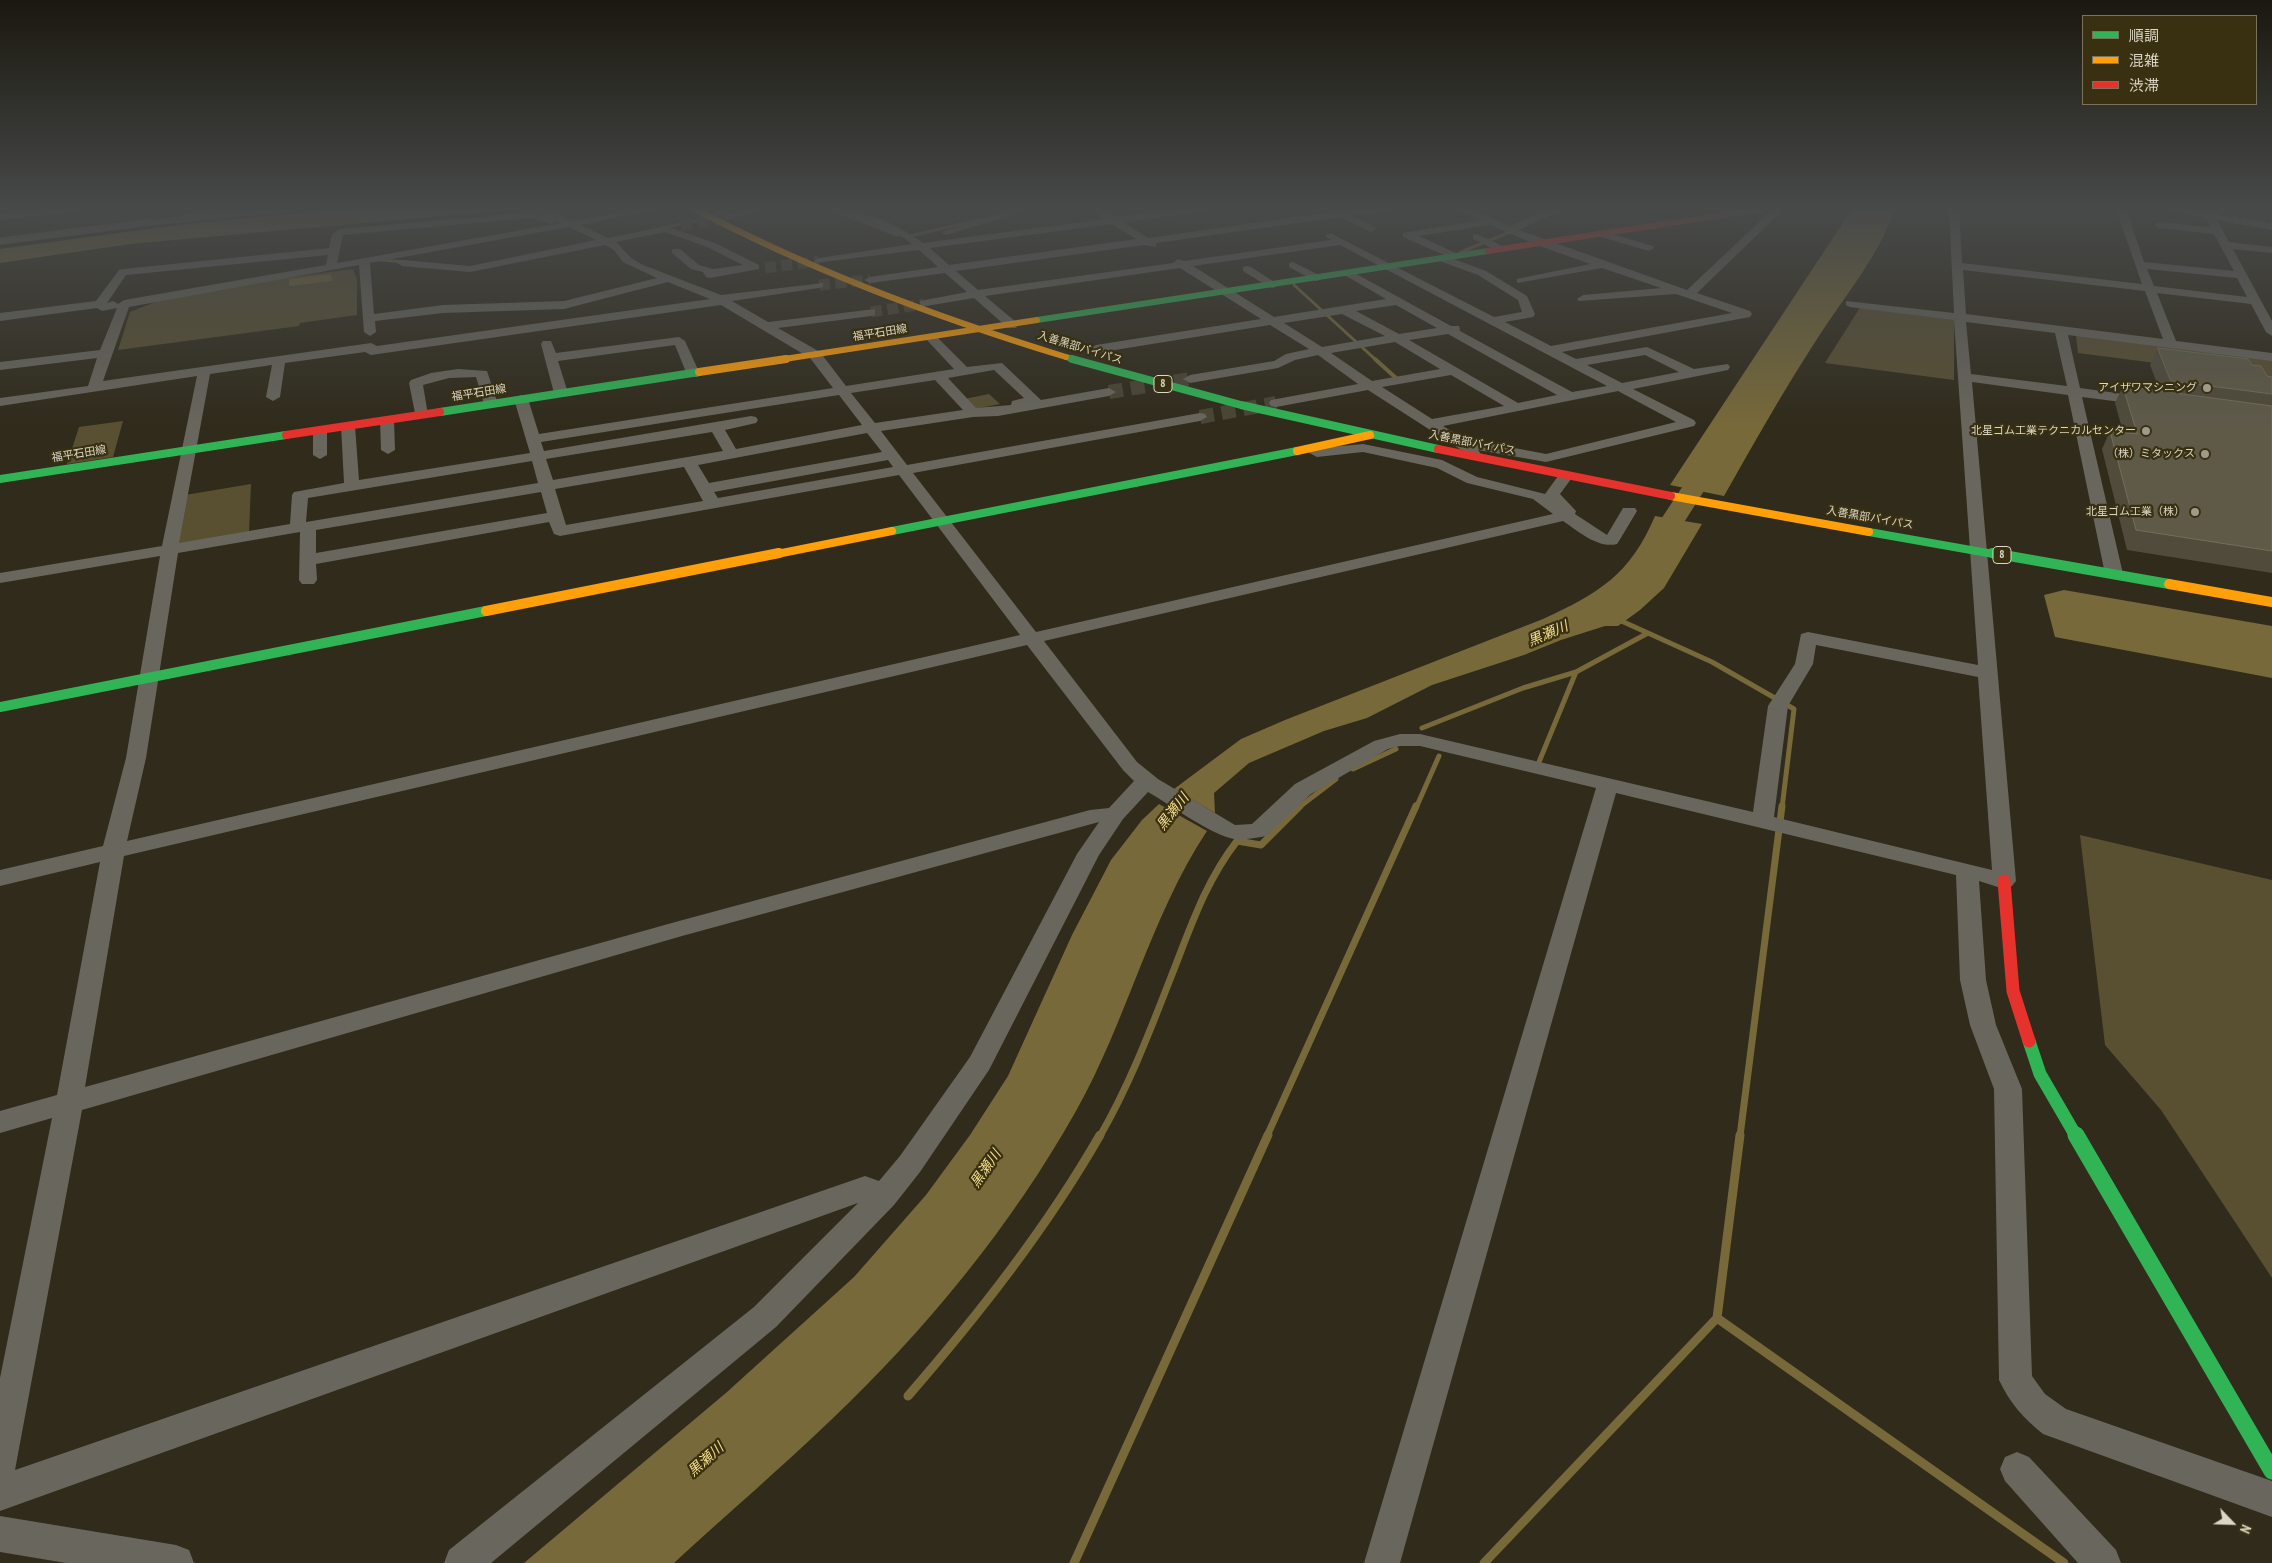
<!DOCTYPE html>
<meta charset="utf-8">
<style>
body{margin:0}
#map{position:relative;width:2272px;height:1563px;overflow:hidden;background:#302b1b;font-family:"PT Sans Narrow","Noto Sans JP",sans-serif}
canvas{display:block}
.legend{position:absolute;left:2082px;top:15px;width:175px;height:90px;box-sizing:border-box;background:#393012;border:1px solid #7a725a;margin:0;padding:6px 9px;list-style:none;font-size:15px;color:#dbd6c5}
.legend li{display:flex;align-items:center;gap:10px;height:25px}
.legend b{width:25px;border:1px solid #7a725a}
.north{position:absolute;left:2207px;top:1498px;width:50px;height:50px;-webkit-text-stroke:4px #393012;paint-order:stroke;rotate:114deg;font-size:14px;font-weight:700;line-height:20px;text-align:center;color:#dbd6c5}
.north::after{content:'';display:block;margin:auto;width:18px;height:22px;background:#dbd6c5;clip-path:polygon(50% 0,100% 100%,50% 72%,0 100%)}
</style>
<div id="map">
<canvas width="2272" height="1563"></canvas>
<ul class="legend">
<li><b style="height:6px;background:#30b455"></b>順調</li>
<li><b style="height:6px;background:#ff9f0a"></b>混雑</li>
<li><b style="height:6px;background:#e5322d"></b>渋滞</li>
</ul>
<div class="north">N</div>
</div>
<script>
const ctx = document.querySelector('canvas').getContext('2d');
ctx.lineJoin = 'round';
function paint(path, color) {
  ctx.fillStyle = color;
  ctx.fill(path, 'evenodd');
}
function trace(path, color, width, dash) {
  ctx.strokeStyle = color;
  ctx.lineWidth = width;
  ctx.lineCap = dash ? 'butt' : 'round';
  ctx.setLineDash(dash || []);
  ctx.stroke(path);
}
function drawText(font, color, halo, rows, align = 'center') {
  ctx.font = font + ' "PT Sans Narrow","Noto Sans JP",sans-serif';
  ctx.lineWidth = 4.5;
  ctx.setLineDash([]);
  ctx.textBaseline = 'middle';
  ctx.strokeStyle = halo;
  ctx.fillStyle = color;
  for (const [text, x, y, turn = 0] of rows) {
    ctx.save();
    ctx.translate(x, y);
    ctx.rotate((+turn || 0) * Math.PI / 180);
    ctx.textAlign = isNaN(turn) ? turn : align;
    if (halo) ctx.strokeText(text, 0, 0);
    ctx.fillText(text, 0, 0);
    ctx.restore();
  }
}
const green = new Path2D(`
 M 353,269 L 357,280 L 357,315 L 300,323 L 299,326 L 118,350 L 130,312 L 158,301 L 283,278 Z
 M 1861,306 L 1954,319 L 1954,380 L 1825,363 Z
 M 2082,335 L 2272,359 L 2272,378 L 2078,353 L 2076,336 Z
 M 989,394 L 1000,404 L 974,409 L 964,399 Z
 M 123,421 L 113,457 L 67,464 L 79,427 Z
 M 251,484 L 249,533 L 176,545 L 185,495 Z
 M 2080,835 L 2272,880 L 2272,1278 L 2161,1110 L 2105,1045 Z`);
const water = new Path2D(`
 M 345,209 L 518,209 L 130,244 L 0,263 L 0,249 L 192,223 Z
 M 1852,209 L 1895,209 C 1879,256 1844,297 1817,339 C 1784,390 1754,443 1724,496 L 1670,485 Z
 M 331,274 L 332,281 L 289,286 L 289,279 Z
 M 1655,516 L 1702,524 L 1664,588 L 1640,610 L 1618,626 L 1605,626 L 1561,640 L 1524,655 L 1432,685 L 1367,718 L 1324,731 L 1249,763 L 1214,793 L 1215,813 L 1174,789 L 1241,739 L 1285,720 L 1543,619 C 1599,593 1630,575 1655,516 Z
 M 2064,590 L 2272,626 L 2272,678 L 2055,637 L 2044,595 Z
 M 1159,804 L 1207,831 C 1150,917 1127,1021 1076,1111 C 1012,1225 926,1330 831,1420 C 780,1469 726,1515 674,1563 L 524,1563 L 727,1392 L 854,1277 L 926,1195 L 970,1135 L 1008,1076 L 1072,935 L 1111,860 L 1142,820 Z`);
const streamFar4 = new Path2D(`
 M 831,209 L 897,235
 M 1360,214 L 1390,209
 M 183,216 L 223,209
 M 1544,217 L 1562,209
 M 662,228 L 706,219 L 729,209
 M 906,237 L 982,219
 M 0,239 L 149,220
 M 1461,252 L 1515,230
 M 381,260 L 407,262
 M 1294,285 L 1376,360`);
const streamFar3 = new Path2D(`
 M 1375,359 L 1396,378`);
const streamFar2 = new Path2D(`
 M 1617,619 L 1712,662 L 1794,709 L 1782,808
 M 1422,728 L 1523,688 L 1576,672
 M 1539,762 L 1576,672 L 1648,633
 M 1353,769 L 1396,749
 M 1298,808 L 1336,779
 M 1416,808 L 1439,756`);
const streamFar1 = new Path2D(`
 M 1100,1136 C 1129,1086 1150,1031 1171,977 C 1190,929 1205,882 1237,841 L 1261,845 L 1300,806
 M 1267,1136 L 1416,806
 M 1740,1136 L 1782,806`);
const stream = new Path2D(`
 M 1717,1318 L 2064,1563
 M 908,1396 C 979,1314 1046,1229 1100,1135
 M 1074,1563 L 1268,1135
 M 1484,1563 L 1717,1318 L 1740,1135`);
const river = new Path2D(`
 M 1718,443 L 1726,445 L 1730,450 L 1662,557 L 1658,563 L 1649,565 L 1640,563 L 1636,557 L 1710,445 Z`);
const streetTunnelFar1 = new Path2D(`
 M 681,226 L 727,217
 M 765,268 L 819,261
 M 819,285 L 870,280
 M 871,312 L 924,304`);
const streetTunnel = new Path2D(`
 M 1109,392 L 1190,379
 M 1200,417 L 1276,403`);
const street = new Path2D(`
 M 42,209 L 78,209 L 73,212 L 0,220 L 0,214 Z
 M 255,209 L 295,209 L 290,212 L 148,226 L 0,245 L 0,239 L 148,220 Z
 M 533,209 L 547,209 L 572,221 L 636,209 L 660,209 L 581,225 L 608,238 L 666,226 L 715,243 L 759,265 L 759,269 L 710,278 L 706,277 L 703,272 L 691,269 L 672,253 L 672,249 L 680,249 L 699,265 L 713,269 L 743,265 L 707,247 L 665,232 L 616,242 L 631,258 L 643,265 L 721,295 L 823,283 L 823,287 L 819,288 L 732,301 L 768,322 L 875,309 L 875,315 L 871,316 L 778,328 L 820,352 L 846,386 L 954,369 L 925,338 L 931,334 L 935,335 L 967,367 L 1002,363 L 1041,400 L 1109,388 L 1116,392 L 1109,396 L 998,416 L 973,417 L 881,431 L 907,465 L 1200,413 L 1205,414 L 1207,417 L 1200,421 L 913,473 L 1036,632 L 1553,514 L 1533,499 L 1467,483 L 1437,468 L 1363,452 L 1317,457 L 1302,449 L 1309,445 L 1319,448 L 1363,444 L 1442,460 L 1477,477 L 1545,494 L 1561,472 L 1571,472 L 1574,475 L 1560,494 L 1576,511 L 1575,514 L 1607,535 L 1623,508 L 1635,508 L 1637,511 L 1619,541 L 1617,544 C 1598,549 1578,531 1563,521 L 1044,641 L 1137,762 L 1158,779 L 1235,825 L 1252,824 L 1295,784 L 1374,741 L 1400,734 L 1420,734 L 1753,812 L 1768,706 L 1795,664 L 1801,634 L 1808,632 L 1978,665 L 1954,320 L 1850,307 L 1846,305 L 1846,301 L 1954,313 L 1949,209 L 1959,209 L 1962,263 L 2142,284 L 2116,209 L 2126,209 L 2144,262 L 2234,271 L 2214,234 L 2159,228 L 2154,225 L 2159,222 L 2211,227 L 2206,218 L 2165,209 L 2202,212 L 2201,209 L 2211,209 L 2213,214 L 2272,224 L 2272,230 L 2217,220 L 2229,242 L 2272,247 L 2272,253 L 2233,249 L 2272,321 L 2272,336 L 2266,332 L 2251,304 L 2157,293 L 2176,341 L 2272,353 L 2272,361 L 2068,335 L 2080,388 L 2145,397 L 2152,401 L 2145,405 L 2082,397 L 2123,574 L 2120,578 L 2108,578 L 2105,574 L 2068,395 L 1972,382 L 2016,881 L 2012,886 L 2004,889 L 1979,881 L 1986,980 L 1996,1025 L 2022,1089 L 2032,1376 L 2045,1394 L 2066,1409 L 2272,1481 L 2272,1517 L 2043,1434 C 2023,1418 2010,1403 1999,1380 L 1994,1089 L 1970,1025 L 1960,980 L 1956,875 L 1616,793 L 1400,1563 L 1364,1563 L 1596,788 L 1420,746 L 1400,746 L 1388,749 L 1311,794 L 1266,836 C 1256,838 1244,840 1234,839 C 1213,836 1169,804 1148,792 L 1123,819 L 1099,855 L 989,1070 L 920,1172 L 894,1205 L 776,1327 L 491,1563 L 444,1563 L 449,1550 L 754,1307 L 858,1203 L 0,1511 L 0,1378 L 52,1118 L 0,1133 L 0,1111 L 57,1095 L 100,862 L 0,886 L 0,870 L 103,846 L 126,758 L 160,556 L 0,583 L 0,573 L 162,546 L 197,376 L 0,406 L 0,398 L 88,386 L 97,358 L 0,370 L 0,362 L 100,350 L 117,308 L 102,311 L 97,308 L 0,321 L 0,313 L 96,301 L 119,270 L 123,269 L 329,248 L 332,234 L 340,229 L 530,212 L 545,216 ZM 530,218 L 552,224 L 557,221 L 560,223 L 337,263 L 343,235 ZM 569,227 L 596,240 L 470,266 L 402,260 L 397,263 L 402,266 L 470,272 L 605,245 L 614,250 L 623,262 L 657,278 L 564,301 L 443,305 L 374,314 L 370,263 ZM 328,255 L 326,265 L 124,300 L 118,304 L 113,301 L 107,303 L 126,275 ZM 359,265 L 364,332 L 370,336 L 376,332 L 375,321 L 443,313 L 564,309 L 668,282 L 710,299 L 377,346 L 371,343 L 103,381 L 129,307 ZM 2147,269 L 2237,278 L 2247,297 L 2154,286 ZM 1963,270 L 2145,291 L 2163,339 L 1966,314 ZM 721,305 L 810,358 L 833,388 L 539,434 L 528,399 L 521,395 L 514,399 L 530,453 L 359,480 L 355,426 L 348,422 L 341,426 L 344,483 L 294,492 L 292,495 L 290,524 L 179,543 L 210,374 L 272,365 L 266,397 L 273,401 L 280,397 L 285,363 L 365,352 L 371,355 ZM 1966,322 L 2055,333 L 2067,386 L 1971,374 ZM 994,370 L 1024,398 L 1012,401 L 1011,405 L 976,408 L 948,378 ZM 935,380 L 963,410 L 875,423 L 851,393 ZM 839,395 L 862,425 L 736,449 L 725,430 L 756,423 L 758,420 L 756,417 L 751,416 L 544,451 L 541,442 ZM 712,432 L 723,451 L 553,480 L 546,459 ZM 867,433 L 882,452 L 709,483 L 698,465 ZM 888,460 L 893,467 L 718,498 L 714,492 ZM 532,461 L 538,483 L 306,522 L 308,498 ZM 684,467 L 703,501 L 566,525 L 555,489 ZM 899,475 L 1020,635 L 127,841 L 146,758 L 178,553 L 300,532 L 299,580 L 302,584 L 314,584 L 317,580 L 316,564 L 549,522 L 554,534 L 560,536 ZM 541,492 L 547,513 L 316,553 L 316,530 ZM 1027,645 L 1123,770 L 1134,781 L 1109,808 L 1090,810 L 679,921 L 85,1087 L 124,856 ZM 1816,645 L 1978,677 L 1992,870 L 1774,817 L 1788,706 L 1813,664 ZM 1099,822 L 1077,854 L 970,1057 L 900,1156 L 879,1181 L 865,1176 L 15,1470 L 82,1110 L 682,936 Z
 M 746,209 L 766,209 L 727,220 L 722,217 Z
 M 837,209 C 863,209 903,227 923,243 L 1104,219 L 1091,209 L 1103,209 L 1116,217 L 1176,209 L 1207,209 L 1202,212 L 1124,222 L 1148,238 L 1352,209 L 1382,209 L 1352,216 L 1375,227 L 1376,229 L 1371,232 L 1340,217 L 1156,243 L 1156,247 L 1144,245 L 956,271 L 978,290 L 1173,263 L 1178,259 L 1184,261 L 1331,240 L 1325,236 L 1330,233 L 1494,317 L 1522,312 L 1518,300 L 1478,275 L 1437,260 L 1437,256 L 1444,255 L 1403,237 L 1403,233 L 1480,220 L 1457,209 L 1471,209 L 1510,226 L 1547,209 L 1561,209 L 1519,230 L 1687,290 L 1773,209 L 1784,209 L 1697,293 L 1750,311 L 1752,314 L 1750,317 L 1562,352 L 1576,359 L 1647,347 L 1694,369 L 1728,364 L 1730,367 L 1728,370 L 1633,389 L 1694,420 L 1696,423 L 1694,426 L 1546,462 L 1478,450 L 1483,457 L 1481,460 L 1471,460 L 1466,453 L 1368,390 L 1276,407 L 1271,406 L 1269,403 L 1271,400 L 1358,384 L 1318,355 L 1295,360 L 1278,368 L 1190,383 L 1183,379 L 1190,375 L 1274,361 L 1286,354 L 1309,349 L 1270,325 L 1096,353 L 1092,352 L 1090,349 L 1096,345 L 1261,319 L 1180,268 L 985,296 L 1016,322 L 1018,325 L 1016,328 L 1008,328 L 974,298 L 920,307 L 920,301 L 967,292 L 945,273 L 870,283 L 864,280 L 870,277 L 938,267 L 919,250 L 815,263 L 814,261 L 819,258 L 912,244 L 904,238 ZM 1112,224 L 1136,239 L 949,265 L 930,248 ZM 1490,225 L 1537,245 L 1590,264 L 1517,279 L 1517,283 L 1602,268 L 1661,288 L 1583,295 L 1577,299 L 1579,301 L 1676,294 L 1732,313 L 1551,346 L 1505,322 L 1533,317 L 1535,314 L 1527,296 L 1486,271 L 1454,259 L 1459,256 L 1458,254 L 1419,236 ZM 1340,245 L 1607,386 L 1572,392 L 1460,331 L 1459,326 L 1451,326 L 1351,271 L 1347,270 L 1341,273 L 1386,299 L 1274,317 L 1193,266 ZM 1396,305 L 1437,328 L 1399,334 L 1356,311 ZM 1342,314 L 1385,336 L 1322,347 L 1284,323 ZM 1448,334 L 1557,395 L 1518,403 L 1409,340 ZM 1395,342 L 1440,369 L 1372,381 L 1331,353 ZM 1645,355 L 1679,372 L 1622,383 L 1587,365 ZM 1451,375 L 1504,406 L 1432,419 L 1382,387 ZM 1618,391 L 1676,422 L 1546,454 L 1462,438 L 1443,426 Z
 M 1014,209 L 1032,209 L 946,235 L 941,232 Z
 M 1602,231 L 1653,246 L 1654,248 L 1649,251 L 1598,236 L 1598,232 Z
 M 1477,234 L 1505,247 L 1506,249 L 1501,252 L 1497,251 L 1473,239 L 1473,235 Z
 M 1293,262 L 1321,276 L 1323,278 L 1317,281 L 1313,280 L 1289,267 L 1289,263 Z
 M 1247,266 L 1251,267 L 1279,285 L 1273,288 L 1269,287 L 1243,271 L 1243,267 Z
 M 679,337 L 685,341 L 700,374 L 698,377 L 688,377 L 675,345 L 558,361 L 568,393 L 561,397 L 554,393 L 541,344 L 543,341 L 551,341 L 556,353 Z
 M 458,369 L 487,371 L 498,404 L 496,407 L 491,408 L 484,404 L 476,377 L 449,378 L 423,385 L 428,415 L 426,418 L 416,418 L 409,383 L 411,380 L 431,373 Z
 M 387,416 L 394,420 L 395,450 L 388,454 L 381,450 L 380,420 Z
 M 320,426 L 327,430 L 327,455 L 320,459 L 313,455 L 313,430 Z
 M 2017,1452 L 2029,1457 L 2116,1550 L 2121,1563 L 2078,1563 L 2005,1481 L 2000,1469 L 2005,1457 Z
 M 0,1516 L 176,1545 L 189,1550 L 194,1563 L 66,1563 L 0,1552 Z`);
const fastFar4 = new Path2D(`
 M 1037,320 L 1488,251
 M 1066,357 L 1077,360`);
const fastFar3 = new Path2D(`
 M 1072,359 L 1241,405 L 1438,449
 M 440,412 L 699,372
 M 0,479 L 286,435
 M 892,531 L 1297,451
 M 1869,532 L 1999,555`);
const fastFar2 = new Path2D(`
 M 1992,553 L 2169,584
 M 0,707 L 486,611`);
const fastFar1 = new Path2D(`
 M 2029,1041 L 2040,1074 L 2076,1136`);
const fast = new Path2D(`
 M 2076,1135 L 2272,1471`);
const slowFar2 = new Path2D(`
 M 695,209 C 814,272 938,318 1066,357
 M 778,360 L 1037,320`);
const slowFar1 = new Path2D(`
 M 699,372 L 786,359
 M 1297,451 L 1370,435
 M 1671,496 L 1869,532
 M 772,555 L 892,531`);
const slow = new Path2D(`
 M 2169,584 L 2272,602
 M 486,611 L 779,553`);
const jamFar2 = new Path2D(`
 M 1488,251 L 1762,209`);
const jamFar1 = new Path2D(`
 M 286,435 L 440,412
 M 1438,449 L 1671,496`);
const jam = new Path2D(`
 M 2004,881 L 2013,991 L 2029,1041`);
const rail = new Path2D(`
 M 2189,209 L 2272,223`);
const wall = new Path2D(`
 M 2158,348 L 2272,394 L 2272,573 L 2127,550 L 2102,449 L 2110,431 L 2123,432 L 2115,403 L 2123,386 L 2160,391 L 2150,365 Z`);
const building = new Path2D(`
 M 2158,348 L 2248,359 L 2252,365 L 2261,366 L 2267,376 L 2272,377 L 2272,394 L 2171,381 Z
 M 2123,386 L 2272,406 L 2272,551 L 2136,530 L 2110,431 L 2137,434 Z`);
const markers = [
 [2207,388,5,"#9f9a8a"],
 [2146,431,5,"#9f9a8a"],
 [2205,454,5,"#9f9a8a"],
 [2195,512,5,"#9f9a8a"]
];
const farStreetnames = [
 ["福平石田線",880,333,-9],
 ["入善黒部バイパス",1080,348,17],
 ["福平石田線",479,393,-9],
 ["入善黒部バイパス",1472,443,11],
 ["福平石田線",79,454,-9],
 ["入善黒部バイパス",1870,518,10]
];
const shields = [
 [1163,384,18],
 [2002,555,18]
];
const shieldNames = [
 ["8",1163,384],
 ["8",2002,555]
];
const farPoinames = [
 ["アイザワマシニング",2197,388],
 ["北星ゴム工業テクニカルセンター",2136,431],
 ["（株）ミタックス",2195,454],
 ["北星ゴム工業（株）",2185,512]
];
const waterNames = [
 ["黒瀬川",1548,634,-23],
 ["黒瀬川",1173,812,-52],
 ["黒瀬川",986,1169,-55],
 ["黒瀬川",706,1460,-42]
];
paint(green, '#595032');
paint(water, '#776939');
trace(streamFar4, '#776939', 3);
trace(streamFar3, '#776939', 4);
trace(streamFar2, '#776939', 5);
trace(streamFar1, '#776939', 7);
trace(stream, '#776939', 9);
paint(river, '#776939');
trace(streetTunnelFar1, '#4a4534', 11, [11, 5.5]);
trace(streetTunnel, '#4a4534', 14, [14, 8]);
paint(street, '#69665d');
trace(fastFar4, '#30b455', 6);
trace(fastFar3, '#30b455', 8);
trace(fastFar2, '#30b455', 10);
trace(fastFar1, '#30b455', 13);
trace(fast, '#30b455', 17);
trace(slowFar2, '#ff9f0a', 6);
trace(slowFar1, '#ff9f0a', 8);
trace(slow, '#ff9f0a', 10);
trace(jamFar2, '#e5322d', 6);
trace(jamFar1, '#e5322d', 8);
trace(jam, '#e5322d', 13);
trace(rail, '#6b675c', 2, [4.5, 4.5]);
paint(wall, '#504b3a');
paint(building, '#5f5a48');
trace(building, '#736e5c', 1);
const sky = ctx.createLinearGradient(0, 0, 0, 428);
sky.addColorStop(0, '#1a180f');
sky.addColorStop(0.49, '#484a4a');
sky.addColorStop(1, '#484a4a00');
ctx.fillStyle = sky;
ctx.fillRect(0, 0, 2272, 428);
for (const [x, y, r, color] of markers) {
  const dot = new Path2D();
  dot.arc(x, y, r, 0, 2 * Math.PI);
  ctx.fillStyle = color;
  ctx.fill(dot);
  trace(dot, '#393012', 2);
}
drawText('11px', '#dbd6c5', '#393012', farStreetnames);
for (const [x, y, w] of shields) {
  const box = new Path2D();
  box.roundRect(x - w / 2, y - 8.5, w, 17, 4);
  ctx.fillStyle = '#393012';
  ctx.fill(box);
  trace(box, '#dbd6c5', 1);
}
drawText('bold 11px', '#dbd6c5', null, shieldNames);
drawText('11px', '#dbd6c5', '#393012', farPoinames, 'right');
drawText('italic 14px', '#f6df8f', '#393012', waterNames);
</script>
